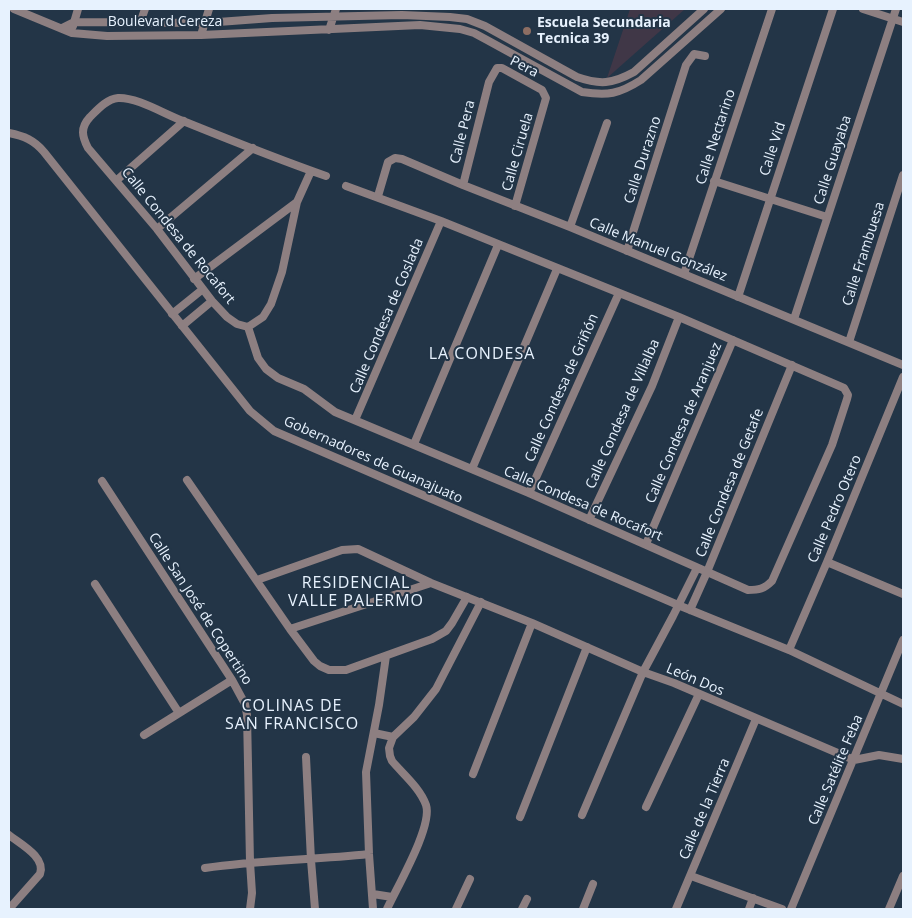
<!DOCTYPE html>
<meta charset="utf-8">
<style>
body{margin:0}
#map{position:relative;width:912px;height:918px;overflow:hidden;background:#233547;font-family:"Open Sans",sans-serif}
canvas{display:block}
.frame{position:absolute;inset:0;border:10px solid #e7f2fe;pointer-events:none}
</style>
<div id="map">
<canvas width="912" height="918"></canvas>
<div class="frame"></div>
</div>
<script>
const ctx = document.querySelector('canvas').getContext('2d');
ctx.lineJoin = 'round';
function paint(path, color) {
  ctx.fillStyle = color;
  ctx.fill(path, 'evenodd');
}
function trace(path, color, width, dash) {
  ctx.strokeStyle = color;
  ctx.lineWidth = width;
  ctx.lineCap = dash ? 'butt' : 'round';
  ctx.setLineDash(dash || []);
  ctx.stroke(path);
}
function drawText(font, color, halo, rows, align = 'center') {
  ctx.font = font + ' "Open Sans",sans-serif';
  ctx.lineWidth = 4;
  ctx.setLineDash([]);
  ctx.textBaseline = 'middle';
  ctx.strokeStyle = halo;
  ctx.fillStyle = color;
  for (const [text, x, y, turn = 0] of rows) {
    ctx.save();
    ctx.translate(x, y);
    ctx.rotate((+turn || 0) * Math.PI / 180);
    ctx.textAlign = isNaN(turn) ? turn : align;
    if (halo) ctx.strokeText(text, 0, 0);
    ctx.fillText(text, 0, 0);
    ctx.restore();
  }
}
const medical = new Path2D(`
 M 630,9 L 685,9 L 607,78 Z`);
const street = new Path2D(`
 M 14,9 L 72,33 L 107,36 L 201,35 L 420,25 L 460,29 L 474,33 L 487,40 L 582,92 C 608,96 619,94 641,80 L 721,9
 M 863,9 L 903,22
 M 140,23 L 145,9
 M 73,26 L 78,9
 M 62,28 L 74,22 L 205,23 L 272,18 L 402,15 L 450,17 L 467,19 L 485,26 L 577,77 C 600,85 612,84 634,72 L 704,9
 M 329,30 L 336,9
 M 201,35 L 209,9
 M 9,133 C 24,136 34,140 44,152 L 250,411 L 274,431 L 678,605 L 789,650 L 903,704
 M 326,176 C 277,159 230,140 183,121 C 164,114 137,97 118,98 C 107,99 98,109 90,117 C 80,128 82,136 88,148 L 157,229 L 212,301 L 227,317 L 237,324 L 248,327 L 258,358 L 266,369 L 278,378 L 304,389 L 335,412 L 529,493 L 748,590 C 759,590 764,589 772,581 L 832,445 L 847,399 L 848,395 L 844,388 L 679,317 L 441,221 L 346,186
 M 117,180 L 184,121
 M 714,181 L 827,217
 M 463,185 L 489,82 L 497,68 L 502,68 L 542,90 L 546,98 L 515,206
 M 378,196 L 388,162 L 395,158 L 402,159 L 463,185 L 570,227 L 903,365
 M 570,227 L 607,123
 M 157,229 L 253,148
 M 627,251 L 686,65 L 694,54 L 705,56
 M 684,274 L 772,9
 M 194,279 L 297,202
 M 738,297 L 833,9
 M 172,314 L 203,289
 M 794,319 L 896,9
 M 182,326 L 212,301
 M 248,327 L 263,317 L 271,304 L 282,272 L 297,202 L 311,171
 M 849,342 L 903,175
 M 355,420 L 441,221
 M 414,444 L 498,245
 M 472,469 L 557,269
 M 187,480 L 290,629 L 314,661 L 320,666 L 329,670 L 346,670 L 432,639 L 446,631 L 452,623 L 467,597
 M 102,481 L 232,680 L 245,704 L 247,715 L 250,862 L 252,893 L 250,909
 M 529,493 L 619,293
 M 589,520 L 652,386 L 679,317
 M 646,544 L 733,340
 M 827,562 L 903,594
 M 257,580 L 342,550 L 358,549 L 431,583 L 532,623 L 643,672 L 674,683 L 854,760 L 879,755 L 903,759
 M 95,584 L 179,713
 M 690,610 L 707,572 L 792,365
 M 290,629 L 431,583
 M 789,650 L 827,562 L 903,377
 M 374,733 L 393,737
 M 144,735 L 232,680
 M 306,757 L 311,860 L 315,909
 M 473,774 L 532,623
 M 646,807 L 699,694
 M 582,815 L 643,672 L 673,616 L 697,568
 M 520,817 L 587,647
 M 9,835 C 20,844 46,857 40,874 L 9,909
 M 205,868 C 259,860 314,860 369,854
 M 691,876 L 782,909
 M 373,894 L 392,897
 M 373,909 L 369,854 L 366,772 L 379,705 L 386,656
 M 387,909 C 397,887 433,826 426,805 C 420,788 403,774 392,761 L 390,756 L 389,748 L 393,737 L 414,717 L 436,689 L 481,602
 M 456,909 L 470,879
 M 522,909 L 527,899
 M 583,909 L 593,884
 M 676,909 L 756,719
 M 749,909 L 753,898
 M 791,909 L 903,640
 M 889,909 L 903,876`);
const markers = [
 [527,31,5,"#8d6e63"]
];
const streetNames = [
 ["Boulevard Cereza",165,22],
 ["Pera",524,67,27],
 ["Calle Pera",463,132,-76],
 ["Calle Nectarino",716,137,-72],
 ["Calle Vid",773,149,-72],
 ["Calle Ciruela",518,152,-74],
 ["Calle Durazno",643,160,-72],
 ["Calle Guayaba",833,160,-72],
 ["Calle Condesa de Rocafort",178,236,51],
 ["Calle Manuel González",658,250,22],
 ["Calle Frambuesa",864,254,-72],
 ["Calle Condesa de Coslada",387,316,-67],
 ["Calle Condesa de Griñón",562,388,-66],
 ["Calle Condesa de Villalba",623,414,-66],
 ["Calle Condesa de Aranjuez",684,423,-67],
 ["Gobernadores de Guanajuato",373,460,24],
 ["Calle Condesa de Getafe",730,483,-68],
 ["Calle Condesa de Rocafort",583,504,23],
 ["Calle Pedro Otero",835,509,-67],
 ["Calle San José de Copertino",200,609,57],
 ["León Dos",695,680,23],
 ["Calle Satélite Feba",836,770,-67],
 ["Calle de la Tierra",705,809,-67]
];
const poiNames = [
 ["Escuela Secundaria",537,23],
 ["Tecnica 39",537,39]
];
const quarterNames = [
 ["LA CONDESA",482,354],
 ["RESIDENCIAL",356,583],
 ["VALLE PALERMO",356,601],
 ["COLINAS DE",292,706],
 ["SAN FRANCISCO",292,724]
];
paint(medical, '#403747');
trace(street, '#8d7f81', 8);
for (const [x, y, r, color] of markers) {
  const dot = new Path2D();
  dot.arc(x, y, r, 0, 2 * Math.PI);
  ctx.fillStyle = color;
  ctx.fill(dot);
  trace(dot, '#233547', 2);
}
drawText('14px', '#e7f2fe', '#233547', streetNames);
drawText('bold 14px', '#e7f2fe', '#233547', poiNames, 'left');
ctx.letterSpacing = '1px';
drawText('16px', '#e7f2fe', '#233547', quarterNames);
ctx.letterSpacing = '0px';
</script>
